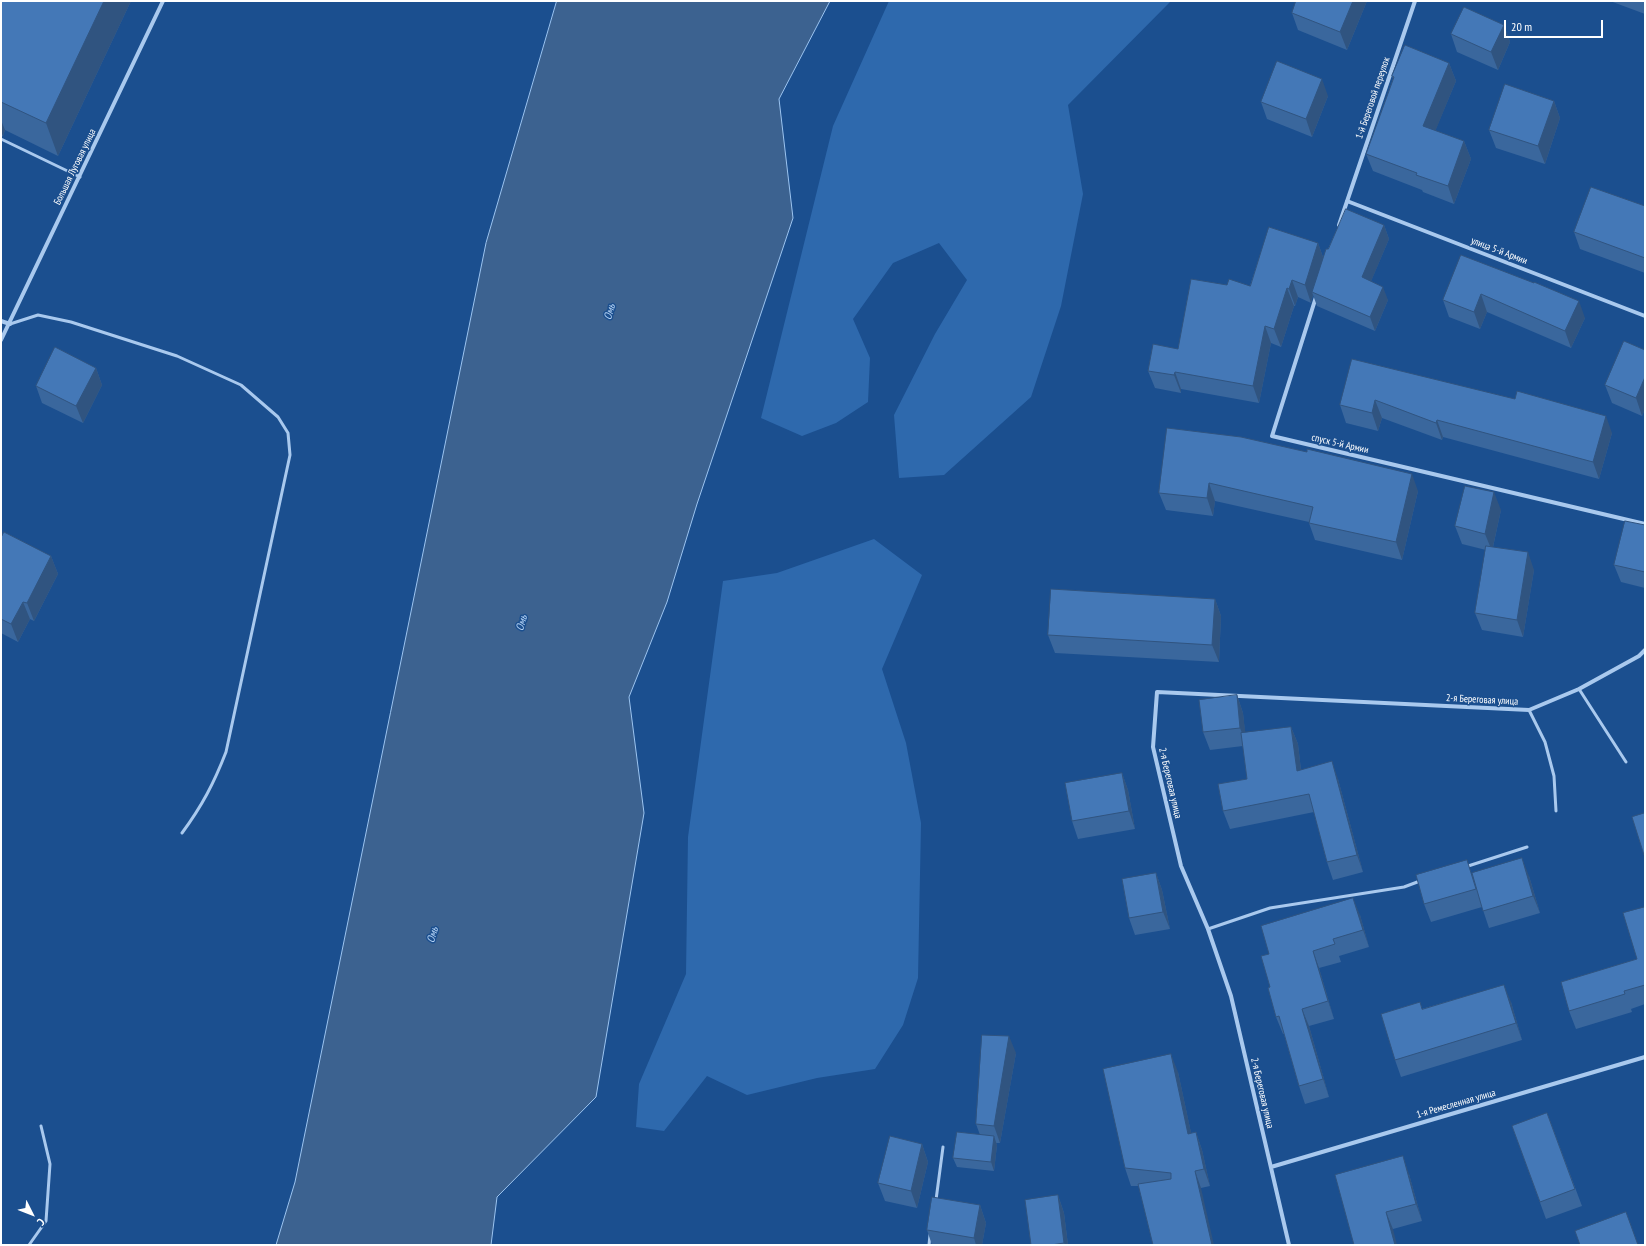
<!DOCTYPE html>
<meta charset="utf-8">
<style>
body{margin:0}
#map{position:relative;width:1646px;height:1246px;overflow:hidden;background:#1b4f8f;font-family:"PT Sans Narrow",sans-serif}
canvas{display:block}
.frame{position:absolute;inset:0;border:2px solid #fff;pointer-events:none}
.north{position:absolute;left:12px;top:1194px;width:40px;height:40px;-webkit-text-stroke:3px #1b4f8f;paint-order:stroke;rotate:132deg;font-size:11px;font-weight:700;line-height:16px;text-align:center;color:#fff}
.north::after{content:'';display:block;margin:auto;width:14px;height:18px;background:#fff;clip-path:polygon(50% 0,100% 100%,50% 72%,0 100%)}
.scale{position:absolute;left:1504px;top:20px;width:99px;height:18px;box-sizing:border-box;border:2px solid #fff;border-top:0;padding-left:5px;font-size:12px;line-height:14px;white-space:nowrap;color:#fff;-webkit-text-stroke:3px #1b4f8f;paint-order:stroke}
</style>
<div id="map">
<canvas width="1646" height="1246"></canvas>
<div class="frame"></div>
<div class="north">С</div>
<div class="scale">20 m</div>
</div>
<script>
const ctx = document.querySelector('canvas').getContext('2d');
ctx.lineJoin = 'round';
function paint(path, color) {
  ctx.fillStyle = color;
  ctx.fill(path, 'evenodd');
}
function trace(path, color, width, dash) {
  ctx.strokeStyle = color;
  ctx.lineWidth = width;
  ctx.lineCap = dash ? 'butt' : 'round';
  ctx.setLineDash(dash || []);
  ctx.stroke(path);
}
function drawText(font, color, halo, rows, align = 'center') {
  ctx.font = font + ' "PT Sans Narrow",sans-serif';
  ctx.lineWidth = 3;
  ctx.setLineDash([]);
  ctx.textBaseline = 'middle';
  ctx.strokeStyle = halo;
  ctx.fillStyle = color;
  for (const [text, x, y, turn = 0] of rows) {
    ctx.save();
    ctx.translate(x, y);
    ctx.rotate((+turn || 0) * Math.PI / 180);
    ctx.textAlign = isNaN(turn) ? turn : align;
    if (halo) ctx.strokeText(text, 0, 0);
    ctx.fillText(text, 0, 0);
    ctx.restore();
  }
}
const green = new Path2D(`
 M 889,1 L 1171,1 L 1068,105 L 1083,194 L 1061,306 L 1031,397 L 944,475 L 899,478 L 894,415 L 935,334 L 967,280 L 939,243 L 893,263 L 853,319 L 870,358 L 868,402 L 836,423 L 802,436 L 761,418 L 833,126 Z
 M 874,539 L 922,575 L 882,669 L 906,743 L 921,823 L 918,978 L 903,1025 L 875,1069 L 817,1078 L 747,1095 L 707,1076 L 664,1131 L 636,1127 L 639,1084 L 686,974 L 688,837 L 723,581 L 777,573 Z`);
const water = new Path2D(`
 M 557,1 L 830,1 L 779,99 L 793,218 L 697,504 L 667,602 L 629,697 L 644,813 L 596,1097 L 497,1197 L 491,1245 L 276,1245 L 295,1182 L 486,243 Z`);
const lane = new Path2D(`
 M 1,139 L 80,177
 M 10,324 L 38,315 L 71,322 L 177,356 L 241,385 L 278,417 L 288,433 L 290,455 L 226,752 C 214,783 202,806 182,833
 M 1579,689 L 1626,762
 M 1529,710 L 1545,742 L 1554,776 L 1556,811
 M 1465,867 L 1527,847
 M 1208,929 L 1270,908 L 1404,887 L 1420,881
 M 936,1200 L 943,1147
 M 29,1245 L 46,1221 L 50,1164 L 41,1126
 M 929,1245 L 930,1235`);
const street = new Path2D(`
 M 1347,201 L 1645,316
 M 1339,225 L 1415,1
 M 1316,297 L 1272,436 L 1645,524
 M 1,321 L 10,324
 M 1,340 L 163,1
 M 1271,1167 L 1645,1057
 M 1289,1245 L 1231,996 L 1208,929 L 1181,866 L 1153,747 L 1157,692 L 1529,710 L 1579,689 L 1639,656 L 1645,650`);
const wall = new Path2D(`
 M 1,1 L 131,1 L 58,156 L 5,130 L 3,136 L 1,137 Z
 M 1367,1 L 1347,50 L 1298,30 L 1292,13 Z
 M 1610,1 L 1645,1 L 1645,14 Z
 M 1504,25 L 1510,42 L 1498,70 L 1457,52 L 1451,34 Z
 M 1449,63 L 1456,81 L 1435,131 L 1464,141 L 1471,159 L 1454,204 L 1423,192 L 1422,190 L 1373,171 L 1366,154 L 1393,79 L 1392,76 Z
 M 1328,96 L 1312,137 L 1267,119 L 1261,102 Z
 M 1554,101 L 1560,118 L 1545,164 L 1496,148 L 1489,130 Z
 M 1645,206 L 1645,273 L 1580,249 L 1574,232 Z
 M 1384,225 L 1389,239 L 1371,281 L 1388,300 L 1375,331 L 1317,306 L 1313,295 L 1311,303 L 1298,297 L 1295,306 L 1294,306 L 1281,347 L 1271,343 L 1259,403 L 1181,389 L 1181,393 L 1155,388 L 1148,371 L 1178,349 L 1227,285 L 1250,286 L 1318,243 L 1323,257 L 1328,249 Z
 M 1461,255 L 1585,318 L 1571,348 L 1487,312 L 1480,329 L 1449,317 L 1443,300 Z
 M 1645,350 L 1645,409 L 1642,416 L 1612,403 L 1605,385 Z
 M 1352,359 L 1612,433 L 1599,479 L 1443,437 L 1442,440 L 1382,418 L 1378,431 L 1346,423 L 1340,405 Z
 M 96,368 L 102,385 L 83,423 L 42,403 L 36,386 Z
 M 1167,428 L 1418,491 L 1402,560 L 1315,540 L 1309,523 L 1309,522 L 1215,501 L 1213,516 L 1166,510 L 1159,493 Z
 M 1501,510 L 1493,547 L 1534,570 L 1523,637 L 1482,630 L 1475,613 L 1486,550 L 1462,544 L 1455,526 Z
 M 1645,525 L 1645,588 L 1621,582 L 1614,565 Z
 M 1,538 L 51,556 L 58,574 L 34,621 L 30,619 L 18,642 L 1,633 Z
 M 1215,599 L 1221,616 L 1219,662 L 1055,653 L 1048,635 Z
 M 1237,695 L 1243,713 L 1245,733 L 1291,727 L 1298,744 L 1301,770 L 1338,779 L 1363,872 L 1333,880 L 1327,862 L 1314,812 L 1230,829 L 1223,811 L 1247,779 L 1243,746 L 1210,750 L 1203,732 Z
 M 1122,773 L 1128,790 L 1135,829 L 1078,839 L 1072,821 Z
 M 1156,873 L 1162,890 L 1170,929 L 1135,935 L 1129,918 Z
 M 1472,875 L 1529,876 L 1540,913 L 1489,928 L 1482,907 L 1431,922 L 1424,904 Z
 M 1645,907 L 1645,1004 L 1631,1009 L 1632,1012 L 1576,1029 L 1569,1011 L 1637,959 Z
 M 1360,915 L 1369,947 L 1339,956 L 1341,962 L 1319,968 L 1334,1019 L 1309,1026 L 1329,1097 L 1305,1104 L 1299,1086 L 1284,1034 L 1283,1034 L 1276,1017 L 1270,987 L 1269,954 Z
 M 1420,1002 L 1422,1009 L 1511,1002 L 1522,1040 L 1401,1077 L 1395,1060 Z
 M 1016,1053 L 1000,1143 L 996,1143 L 997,1145 L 994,1171 L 957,1167 L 953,1158 L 980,1135 L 976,1124 Z
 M 1178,1072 L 1191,1133 L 1196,1132 L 1202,1150 L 1210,1186 L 1201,1188 L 1139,1186 L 1131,1186 L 1125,1168 Z
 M 1547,1113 L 1582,1206 L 1546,1219 L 1512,1126 Z
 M 922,1144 L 928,1162 L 917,1208 L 885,1201 L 878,1183 Z
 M 1409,1174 L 1422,1221 L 1393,1229 L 1354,1245 Z
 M 1058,1195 L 1064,1213 L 1068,1245 L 1031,1245 Z
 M 980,1205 L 986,1223 L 982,1245 L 932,1245 L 927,1230 Z`);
const shadedWall = new Path2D(`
 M 104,1 L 131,1 L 58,156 L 46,123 Z
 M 1353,1 L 1367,1 L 1347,50 L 1340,32 Z
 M 1504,25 L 1510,42 L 1498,70 L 1491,52 Z
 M 1449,63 L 1456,81 L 1430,144 L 1423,126 Z
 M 1322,79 L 1328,96 L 1312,137 L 1306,119 Z
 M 1554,101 L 1560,118 L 1545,164 L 1538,146 Z
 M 1,120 L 5,130 L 3,136 L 1,132 Z
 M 1464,141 L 1471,159 L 1454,204 L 1448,186 Z
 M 1384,225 L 1389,239 L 1367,291 L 1362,277 Z
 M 1318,243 L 1324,260 L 1312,292 L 1313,295 L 1311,303 L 1305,285 Z
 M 1292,280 L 1298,297 L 1295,306 L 1289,289 Z
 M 1383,287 L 1388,300 L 1375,331 L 1370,317 Z
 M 1287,288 L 1294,306 L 1281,347 L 1274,329 Z
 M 1481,294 L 1487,312 L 1480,329 L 1474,312 Z
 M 1579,301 L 1585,318 L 1571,348 L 1565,331 Z
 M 1265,326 L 1271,343 L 1259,403 L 1253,386 Z
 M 96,368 L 102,385 L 83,423 L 76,406 Z
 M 1175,372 L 1181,389 L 1181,393 L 1174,375 Z
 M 1645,377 L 1645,409 L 1642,416 L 1636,398 Z
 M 1375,400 L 1382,418 L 1378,431 L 1372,413 Z
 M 1606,416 L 1612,433 L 1599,479 L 1593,462 Z
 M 1437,420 L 1443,437 L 1442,440 L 1436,423 Z
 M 1412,474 L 1418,491 L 1402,560 L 1396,542 Z
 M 1209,483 L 1215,501 L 1213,516 L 1207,498 Z
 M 1494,492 L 1501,510 L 1492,551 L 1485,534 Z
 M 1528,552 L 1534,570 L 1523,637 L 1517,620 Z
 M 51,556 L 58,574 L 34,621 L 27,603 Z
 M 1215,599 L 1221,616 L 1219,662 L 1212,645 Z
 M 23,602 L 30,619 L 18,642 L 11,624 Z
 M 1237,695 L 1243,713 L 1247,746 L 1240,728 Z
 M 1291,727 L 1298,744 L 1303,788 L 1297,771 Z
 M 1332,761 L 1338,779 L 1363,872 L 1357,855 Z
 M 1122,773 L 1128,790 L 1135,829 L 1129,811 Z
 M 1522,858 L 1529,876 L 1540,913 L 1533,896 Z
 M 1156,873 L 1162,890 L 1170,929 L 1163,912 Z
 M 1353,898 L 1360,915 L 1369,947 L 1363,930 Z
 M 1313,951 L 1319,968 L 1334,1019 L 1328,1001 Z
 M 1504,985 L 1511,1002 L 1522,1040 L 1516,1023 Z
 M 1302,1009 L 1309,1026 L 1329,1097 L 1323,1079 Z
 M 1009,1036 L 1016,1053 L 1000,1143 L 994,1126 Z
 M 1171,1054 L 1178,1072 L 1195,1151 L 1188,1134 Z
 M 1196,1132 L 1202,1150 L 1210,1186 L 1204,1169 Z
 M 994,1136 L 997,1145 L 994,1171 L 991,1162 Z
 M 922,1144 L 928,1162 L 917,1208 L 911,1191 Z
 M 1403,1156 L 1409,1174 L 1422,1221 L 1416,1204 Z
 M 1195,1171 L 1201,1188 L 1214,1245 L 1212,1245 Z
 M 1058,1195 L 1064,1213 L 1068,1245 L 1065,1245 L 1064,1243 Z
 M 980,1205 L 986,1223 L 982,1245 L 976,1245 L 974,1238 Z
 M 1386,1212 L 1393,1229 L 1397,1245 L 1395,1245 Z`);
const building = new Path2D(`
 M 1,1 L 104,1 L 46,123 L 1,102 Z
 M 1296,1 L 1353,1 L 1340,32 L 1292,13 Z
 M 1464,7 L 1504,25 L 1491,52 L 1451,34 Z
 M 1405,45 L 1449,63 L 1423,126 L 1464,141 L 1448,186 L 1416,175 L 1417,173 L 1366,154 L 1394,77 L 1392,76 Z
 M 1277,61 L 1322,79 L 1306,119 L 1261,102 Z
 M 1505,84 L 1554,101 L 1538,146 L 1489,130 Z
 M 1591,187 L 1645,206 L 1645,258 L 1574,232 Z
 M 1346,209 L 1384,225 L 1362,277 L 1383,287 L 1370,317 L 1312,292 L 1326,249 L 1328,249 Z
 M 1269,227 L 1318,243 L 1305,285 L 1292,280 L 1289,289 L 1287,288 L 1274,329 L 1265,326 L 1253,386 L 1175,372 L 1174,375 L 1148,371 L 1153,344 L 1178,349 L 1191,279 L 1227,285 L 1229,279 L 1250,286 Z
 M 1461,255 L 1534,283 L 1534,282 L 1579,301 L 1565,331 L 1481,294 L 1474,312 L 1443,300 Z
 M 1624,341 L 1645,350 L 1645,377 L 1636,398 L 1605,385 Z
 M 55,347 L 96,368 L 76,406 L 36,386 Z
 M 1352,359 L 1515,399 L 1517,391 L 1606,416 L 1593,462 L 1437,420 L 1436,423 L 1375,400 L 1372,413 L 1340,405 Z
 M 1167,428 L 1241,437 L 1307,452 L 1307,449 L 1412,474 L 1396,542 L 1309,523 L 1313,507 L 1209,483 L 1207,498 L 1159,493 Z
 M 1465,486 L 1494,492 L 1485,534 L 1455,526 Z
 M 1625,521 L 1645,525 L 1645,572 L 1614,565 Z
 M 4,532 L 51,556 L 27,603 L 23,602 L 11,624 L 1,619 L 1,538 Z
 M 1486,546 L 1528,552 L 1517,620 L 1475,613 Z
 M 1051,589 L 1215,599 L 1212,645 L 1048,635 Z
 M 1237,695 L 1240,728 L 1203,732 L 1199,700 Z
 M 1291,727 L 1297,771 L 1332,761 L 1357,855 L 1327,862 L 1309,794 L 1223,811 L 1218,784 L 1247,779 L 1241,733 Z
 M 1122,773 L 1129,811 L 1072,821 L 1065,783 Z
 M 1645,813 L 1645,854 L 1644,855 L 1632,817 Z
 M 1522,858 L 1533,896 L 1483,911 L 1472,873 Z
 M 1467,860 L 1476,889 L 1424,904 L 1416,875 Z
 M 1156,873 L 1163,912 L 1129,918 L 1122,879 Z
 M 1353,898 L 1363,930 L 1333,939 L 1335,944 L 1313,951 L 1328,1001 L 1302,1009 L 1323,1079 L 1299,1086 L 1279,1016 L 1276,1017 L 1268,988 L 1270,987 L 1261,956 L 1269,954 L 1261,926 Z
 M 1645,907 L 1645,985 L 1624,991 L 1625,994 L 1569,1011 L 1561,982 L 1637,959 L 1623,913 Z
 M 1504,985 L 1516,1023 L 1395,1060 L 1381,1014 L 1420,1002 L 1422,1009 Z
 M 982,1035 L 1009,1036 L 994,1126 L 976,1124 Z
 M 1171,1054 L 1188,1134 L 1196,1132 L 1204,1169 L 1195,1171 L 1212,1245 L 1153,1245 L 1138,1184 L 1171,1179 L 1171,1173 L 1125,1168 L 1103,1069 Z
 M 1547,1113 L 1575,1189 L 1540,1202 L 1512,1126 Z
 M 957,1132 L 994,1136 L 991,1162 L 953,1158 Z
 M 890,1136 L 922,1144 L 911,1191 L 878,1183 Z
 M 1403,1156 L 1416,1204 L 1386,1212 L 1395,1245 L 1354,1245 L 1335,1175 Z
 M 1058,1195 L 1064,1243 L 1051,1245 L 1031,1245 L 1025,1200 Z
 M 932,1197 L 980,1205 L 974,1238 L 927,1230 Z
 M 1626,1212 L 1638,1245 L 1580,1245 L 1575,1231 Z`);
const streetNames = [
 ["1-й Береговой переулок",1373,98,-71],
 ["Большая Луговая улица",75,167,-64],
 ["улица 5-й Армии",1499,251,21],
 ["спуск 5-й Армии",1340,444,13],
 ["2-я Береговая улица",1482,700,3],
 ["2-я Береговая улица",1170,783,77],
 ["2-я Береговая улица",1262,1093,77],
 ["1-я Ремесленная улица",1456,1104,-16]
];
const waterNames = [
 ["Омь",610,312,-74],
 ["Омь",522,623,-74],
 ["Омь",433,935,-74]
];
paint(green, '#2e69ad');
paint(water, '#3c6290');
trace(water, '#9cc4f0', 1);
trace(lane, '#a9c9ee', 3);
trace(street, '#a9c9ee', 4);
paint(wall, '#3a679d');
paint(shadedWall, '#305480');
paint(building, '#4478b7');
trace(building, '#305480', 1);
drawText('10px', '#fff', '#1b4f8f', streetNames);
drawText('italic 11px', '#b5d3f5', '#1b4f8f', waterNames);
</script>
